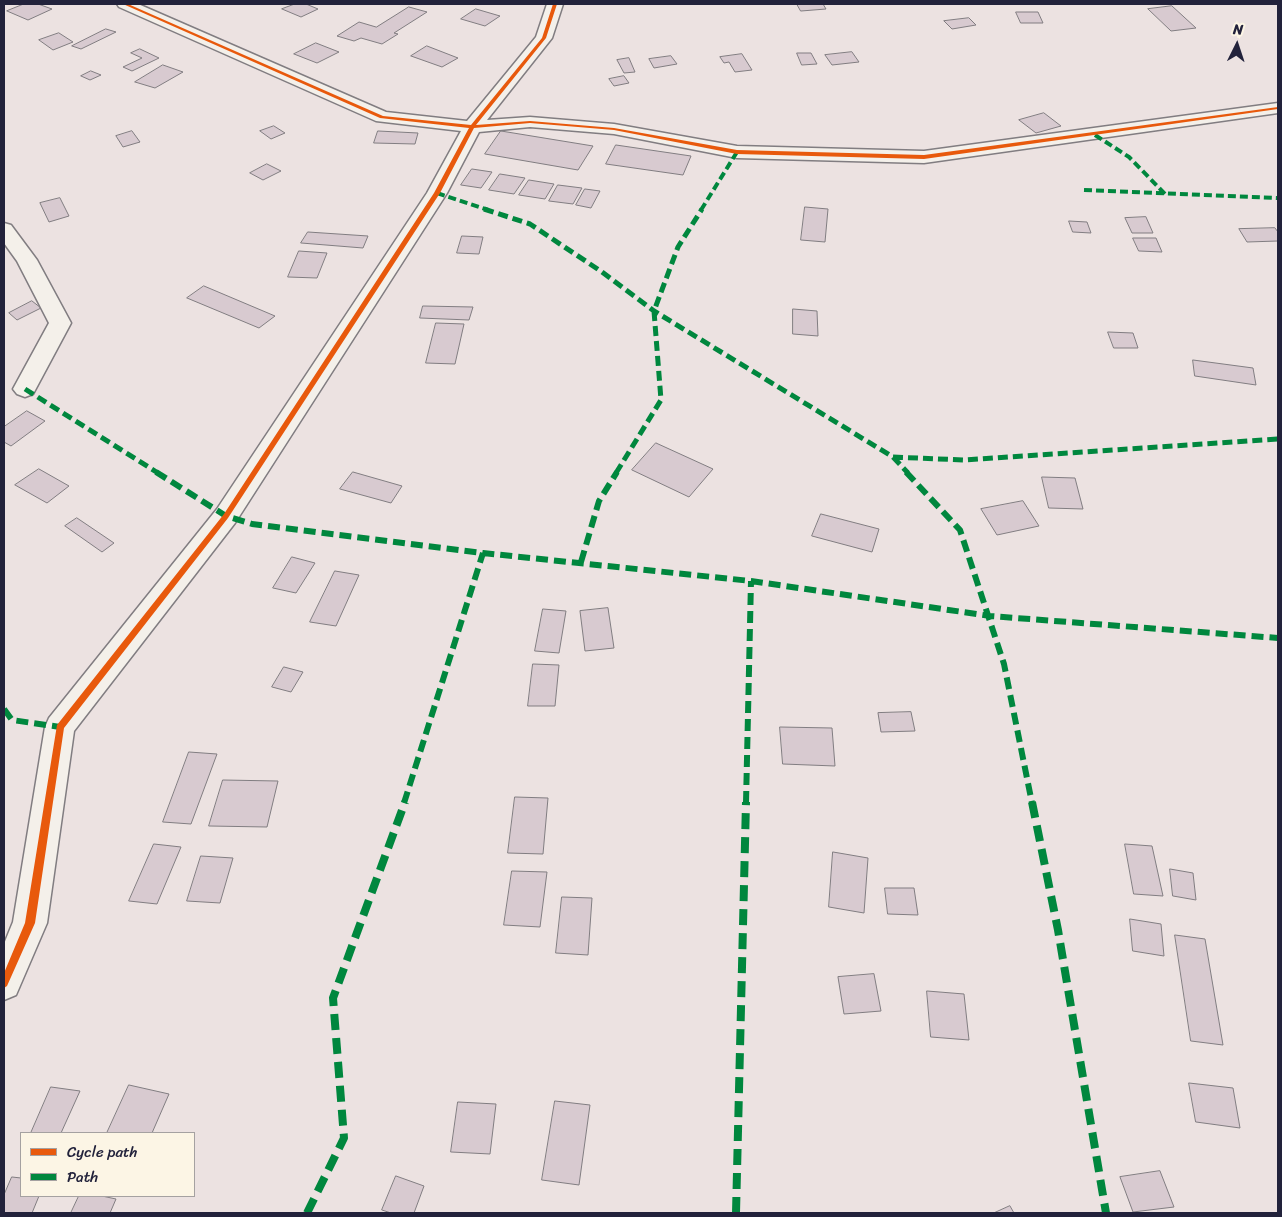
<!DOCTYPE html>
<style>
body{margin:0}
#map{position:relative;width:1282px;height:1217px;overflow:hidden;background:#ece2e1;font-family:Sriracha,sans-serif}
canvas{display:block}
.frame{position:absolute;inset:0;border:5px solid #22223b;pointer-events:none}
.legend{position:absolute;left:20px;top:1132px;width:175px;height:65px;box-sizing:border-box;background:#fcf5e5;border:1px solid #a5a1a1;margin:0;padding:6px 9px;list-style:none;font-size:15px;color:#22223b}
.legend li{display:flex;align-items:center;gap:10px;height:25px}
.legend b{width:25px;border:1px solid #a5a1a1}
.north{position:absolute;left:1212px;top:20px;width:50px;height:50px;-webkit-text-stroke:4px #fcf5e5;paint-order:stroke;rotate:4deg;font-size:14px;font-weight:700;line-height:20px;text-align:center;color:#22223b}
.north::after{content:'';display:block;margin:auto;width:18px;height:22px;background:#22223b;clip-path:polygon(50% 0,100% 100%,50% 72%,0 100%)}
</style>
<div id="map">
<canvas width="1282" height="1217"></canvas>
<div class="frame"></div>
<ul class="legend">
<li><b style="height:6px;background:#e8590c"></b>Cycle path</li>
<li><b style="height:6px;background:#00873e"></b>Path</li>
</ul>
<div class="north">N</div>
</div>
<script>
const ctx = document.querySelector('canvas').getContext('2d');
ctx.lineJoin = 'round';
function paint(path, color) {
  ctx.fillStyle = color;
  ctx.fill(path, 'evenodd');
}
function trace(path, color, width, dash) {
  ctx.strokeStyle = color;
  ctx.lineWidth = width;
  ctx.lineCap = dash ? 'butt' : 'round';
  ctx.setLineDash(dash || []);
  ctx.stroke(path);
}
const building = new Path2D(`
 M 24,4 L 38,4 L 52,9 L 28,20 L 7,11 Z
 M 295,4 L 306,4 L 318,9 L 301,17 L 282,9 Z
 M 797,4 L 823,4 L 826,9 L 801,11 Z
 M 1172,6 L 1196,28 L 1171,31 L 1148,9 Z
 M 409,7 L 427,12 L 394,33 L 398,34 L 382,44 L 361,38 L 354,41 L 337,36 L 359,22 L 376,27 Z
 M 476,9 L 500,16 L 485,26 L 461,19 Z
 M 1016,12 L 1038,12 L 1043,23 L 1021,23 Z
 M 969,18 L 976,25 L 952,29 L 944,21 Z
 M 106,29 L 116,32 L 81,49 L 72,46 Z
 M 59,33 L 73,42 L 53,50 L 39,40 Z
 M 316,43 L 339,52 L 317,63 L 294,54 Z
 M 427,46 L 458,58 L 442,67 L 411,56 Z
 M 140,49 L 159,58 L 132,71 L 123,67 L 142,58 L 131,53 Z
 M 852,52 L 859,62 L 832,65 L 825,55 Z
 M 797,53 L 811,53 L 817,64 L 802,65 Z
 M 742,54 L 752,70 L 735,72 L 729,62 L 724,63 L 720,57 Z
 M 671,56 L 677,64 L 654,68 L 649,59 Z
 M 629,58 L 635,72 L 624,73 L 617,60 Z
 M 163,65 L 183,72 L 155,88 L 135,82 Z
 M 91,71 L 101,75 L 90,80 L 81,76 Z
 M 624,76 L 629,83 L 614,86 L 609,79 Z
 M 1044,113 L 1061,126 L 1036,133 L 1019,120 Z
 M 274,126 L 285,133 L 271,139 L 260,131 Z
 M 132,131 L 140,142 L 123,147 L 116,136 Z
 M 378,131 L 418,133 L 415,144 L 374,143 Z
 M 501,131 L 593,146 L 578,170 L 485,154 Z
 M 616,145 L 691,156 L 683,175 L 606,164 Z
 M 267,164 L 281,171 L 263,180 L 250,173 Z
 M 472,169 L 492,172 L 481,188 L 461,185 Z
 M 500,174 L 525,178 L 514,194 L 489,190 Z
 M 529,180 L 554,184 L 545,199 L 519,195 Z
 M 558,185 L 582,188 L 573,204 L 549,201 Z
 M 585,189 L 600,191 L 591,208 L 576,205 Z
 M 60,198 L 69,216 L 49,222 L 40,203 Z
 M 805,207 L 828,209 L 825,242 L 801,240 Z
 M 1146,217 L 1153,233 L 1132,233 L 1125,218 Z
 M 1069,221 L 1087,222 L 1091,233 L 1073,232 Z
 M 1275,228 L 1278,232 L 1278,241 L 1247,242 L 1239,229 Z
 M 308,232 L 368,236 L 363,248 L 301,243 Z
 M 462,236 L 483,237 L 479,254 L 457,253 Z
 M 1133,238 L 1156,238 L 1162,252 L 1139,251 Z
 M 299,251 L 327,253 L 317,278 L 288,277 Z
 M 204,286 L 275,316 L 259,328 L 187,298 Z
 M 32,301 L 41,308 L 17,320 L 9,313 Z
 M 423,306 L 473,307 L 469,320 L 420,318 Z
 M 793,309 L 817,311 L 818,336 L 793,334 Z
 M 436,323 L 464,324 L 455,364 L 426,363 Z
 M 1108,332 L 1133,333 L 1138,348 L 1114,348 Z
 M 1193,360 L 1253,368 L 1256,385 L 1195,376 Z
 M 27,411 L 45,421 L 11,446 L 4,442 L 4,427 Z
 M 656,443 L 713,469 L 689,497 L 632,470 Z
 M 39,469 L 69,486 L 47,503 L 15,485 Z
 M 353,472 L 402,486 L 391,503 L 340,489 Z
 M 1042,477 L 1075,478 L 1083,509 L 1049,508 Z
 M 1023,501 L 1039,526 L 997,535 L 981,509 Z
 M 821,514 L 879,529 L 872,552 L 812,536 Z
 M 77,518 L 114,543 L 102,552 L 65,526 Z
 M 292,557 L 315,563 L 296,593 L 273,588 Z
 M 335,571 L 359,575 L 336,626 L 310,622 Z
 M 608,608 L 614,648 L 585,651 L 580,611 Z
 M 543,609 L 566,611 L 559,653 L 535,651 Z
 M 533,664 L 559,665 L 555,706 L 528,706 Z
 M 284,667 L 303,672 L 291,692 L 272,687 Z
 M 911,712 L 915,731 L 881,732 L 878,713 Z
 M 780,727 L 832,728 L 835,766 L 783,764 Z
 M 189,752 L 217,754 L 191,824 L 163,822 Z
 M 223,780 L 278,781 L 267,827 L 209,826 Z
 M 515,797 L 548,798 L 543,854 L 508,853 Z
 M 154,844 L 181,847 L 157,904 L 129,901 Z
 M 1125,844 L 1152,846 L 1163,896 L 1134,894 Z
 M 833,852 L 868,858 L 864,913 L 829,907 Z
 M 201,856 L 233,858 L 220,903 L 187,901 Z
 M 1170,869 L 1193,873 L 1196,900 L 1173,896 Z
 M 512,871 L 547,872 L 540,927 L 504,925 Z
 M 885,888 L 914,888 L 918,915 L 888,914 Z
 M 562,897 L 592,898 L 588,955 L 556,953 Z
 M 1130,919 L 1161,924 L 1164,956 L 1133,951 Z
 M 1175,935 L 1205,939 L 1223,1045 L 1191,1041 Z
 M 874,974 L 881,1011 L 844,1014 L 838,977 Z
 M 927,991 L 964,994 L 969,1040 L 931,1037 Z
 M 1189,1083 L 1233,1088 L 1240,1128 L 1196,1122 Z
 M 129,1085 L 169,1094 L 152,1133 L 107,1133 Z
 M 51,1087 L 80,1091 L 61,1133 L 31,1133 Z
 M 555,1101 L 590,1105 L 579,1185 L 542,1180 Z
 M 458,1102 L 496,1104 L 490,1154 L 451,1152 Z
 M 1160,1171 L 1174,1207 L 1133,1212 L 1120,1177 Z
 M 396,1176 L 424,1186 L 414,1213 L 391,1213 L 382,1210 Z
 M 12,1177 L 21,1178 L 21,1196 L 39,1196 L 32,1213 L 4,1213 L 4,1195 Z
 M 79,1196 L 102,1196 L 116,1199 L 110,1213 L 71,1213 Z
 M 1010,1206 L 1014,1213 L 994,1213 Z`);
const minor = new Path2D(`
 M 117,4 L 138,4 L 386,112 L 467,121 L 536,37 L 547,4 L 563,4 L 552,38 L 487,120 L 530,117 L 614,124 L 737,146 L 924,151 L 1278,103 L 1278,113 L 924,163 L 737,158 L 614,134 L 530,127 L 479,132 L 447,193 L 235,523 L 74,731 L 47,923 L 16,995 L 4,1000 L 4,944 L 13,922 L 45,727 L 49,718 L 217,509 L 427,193 L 461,131 L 376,121 L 119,7 Z
 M 4,223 L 11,225 L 37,260 L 71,323 L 33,394 L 25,397 L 17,394 L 13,389 L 49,323 L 17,261 L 4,243 Z`);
const quietFar3 = new Path2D(`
 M 1095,135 L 1129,157 L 1165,194
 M 1084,190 L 1278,198
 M 437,193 L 488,210
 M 701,210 L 737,152`);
const quietFar2 = new Path2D(`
 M 484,209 L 530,224 L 602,272 L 654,311 L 893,457 L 908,473
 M 25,389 L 158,473
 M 893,457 L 963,460 L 1278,439
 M 616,473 L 661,400 L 654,311 L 678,247 L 702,209`);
const quietFar1 = new Path2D(`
 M 156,472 L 226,516 L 252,524 L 483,553 L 751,581 L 990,616 L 1278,638
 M 906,472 L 960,530 L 1004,664 L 1032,803
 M 581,562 L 599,501 L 617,472
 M 4,709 L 12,720 L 60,727
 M 404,803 L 483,553
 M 746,803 L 751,581`);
const quiet = new Path2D(`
 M 1032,802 L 1058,930 L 1106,1213
 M 307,1213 L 344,1138 L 333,998 L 405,802
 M 736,1213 L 746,802`);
const cycleway = new Path2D(`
 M 123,4 L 128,4 L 383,116 L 471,125 L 542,38 L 553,4 L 557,4 L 546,38 L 476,125 L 530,121 L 614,128 L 737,150 L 924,155 L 1278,107 L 1278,109 L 924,159 L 737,154 L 614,130 L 530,123 L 474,128 L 440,193 L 228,518 L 64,728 L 35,923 L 7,986 L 4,988 L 4,973 L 25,923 L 57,725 L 224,514 L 434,193 L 469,128 L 380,118 Z`);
paint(building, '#d8cad0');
trace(building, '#817d81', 1);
trace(minor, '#817d81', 3);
paint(minor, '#f4f0ea');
trace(quietFar3, '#00873e', 4, [8, 4]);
trace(quietFar2, '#00873e', 5, [10, 5]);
trace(quietFar1, '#00873e', 6, [12, 6]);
trace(quiet, '#00873e', 8, [16, 8]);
paint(cycleway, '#e8590c');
</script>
